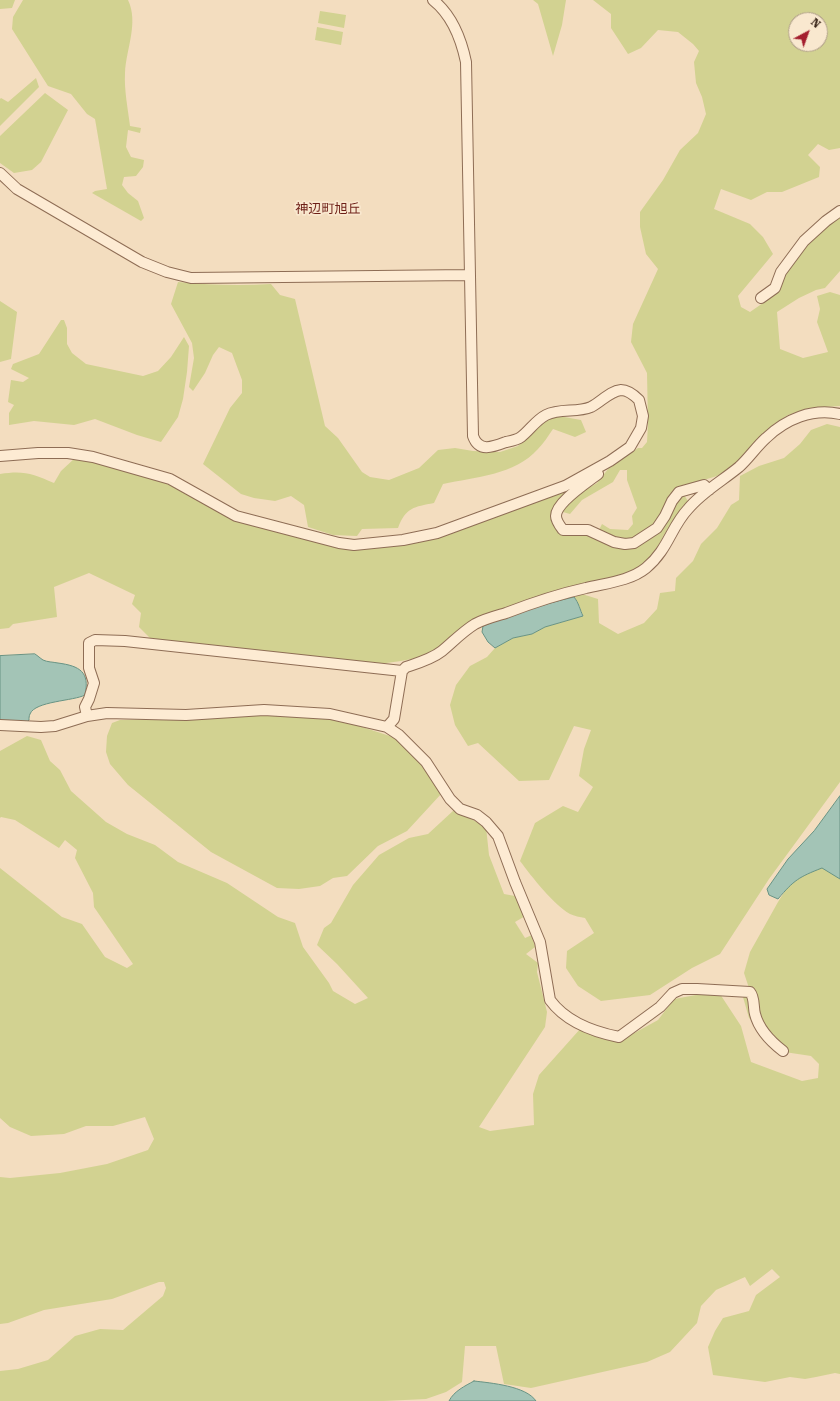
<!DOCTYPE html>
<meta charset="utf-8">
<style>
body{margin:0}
#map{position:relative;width:840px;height:1401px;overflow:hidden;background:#f3ddbf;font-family:"Roboto Serif",serif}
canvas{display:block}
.north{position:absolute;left:788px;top:12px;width:40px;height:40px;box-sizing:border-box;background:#f9e8cf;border:1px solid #ad9b87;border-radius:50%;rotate:41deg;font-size:11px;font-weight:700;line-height:16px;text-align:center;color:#3b271b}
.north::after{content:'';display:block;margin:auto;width:14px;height:18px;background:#a41e2e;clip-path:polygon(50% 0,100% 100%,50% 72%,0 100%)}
</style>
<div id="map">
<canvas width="840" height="1401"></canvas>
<div class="north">N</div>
</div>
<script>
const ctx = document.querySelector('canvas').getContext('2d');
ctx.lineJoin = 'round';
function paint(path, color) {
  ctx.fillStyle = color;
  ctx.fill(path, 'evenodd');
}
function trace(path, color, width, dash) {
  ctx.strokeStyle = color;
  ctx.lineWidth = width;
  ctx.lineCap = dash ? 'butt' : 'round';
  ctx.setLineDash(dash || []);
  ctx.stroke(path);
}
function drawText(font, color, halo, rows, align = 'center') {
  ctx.font = font + ' "Roboto Serif","Noto Sans JP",serif';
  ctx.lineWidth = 3.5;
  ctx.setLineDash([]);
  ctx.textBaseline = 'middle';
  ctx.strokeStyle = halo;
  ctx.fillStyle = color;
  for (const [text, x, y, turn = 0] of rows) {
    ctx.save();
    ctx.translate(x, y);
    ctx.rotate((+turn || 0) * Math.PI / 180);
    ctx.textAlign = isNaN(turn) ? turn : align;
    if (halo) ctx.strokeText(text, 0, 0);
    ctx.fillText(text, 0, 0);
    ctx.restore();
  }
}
const green = new Path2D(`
 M 0,0 L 15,0 L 12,8 L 0,9 Z
 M 23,0 L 128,0 C 139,23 126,49 125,73 C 124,90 128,109 130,126 L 141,128 L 140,133 L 128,130 L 126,147 L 131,157 L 144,160 L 143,167 L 136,176 L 124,177 L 122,185 L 128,193 L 138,201 L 144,218 L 141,221 L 92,193 L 95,191 L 107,189 L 95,119 L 87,114 L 71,94 L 48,86 L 12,29 L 13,17 Z
 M 533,0 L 566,0 L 562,25 L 553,56 L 538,4 Z
 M 593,0 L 840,0 L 840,148 L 829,150 L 818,144 L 808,155 L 820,167 L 819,177 L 782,192 L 767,192 L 751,200 L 721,189 L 714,209 L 750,224 L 763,237 L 773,254 L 738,296 L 741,307 L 750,312 L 776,294 L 786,271 L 803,242 L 840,216 L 840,271 L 825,288 L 816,290 L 799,298 L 777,312 L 780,349 L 803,358 L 828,352 L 817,322 L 820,309 L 817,296 L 830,292 L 840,295 L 840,406 L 810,408 L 788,415 L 774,424 L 738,461 L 727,470 L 717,476 L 677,488 C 666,507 656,528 634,537 C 631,538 628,540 625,540 C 615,540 607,534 599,530 L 602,524 L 610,529 L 628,530 L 633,524 L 632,516 L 637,508 L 627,480 L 627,470 L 620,470 L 613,482 L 582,500 L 570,514 L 563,512 L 565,505 L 575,496 L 597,483 L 608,469 L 638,448 L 642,448 L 647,442 L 648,424 L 647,373 L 631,342 L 633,324 L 658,269 L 646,254 L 640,227 L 640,212 L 663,180 L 680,150 L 698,133 L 706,114 L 702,97 L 696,83 L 694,62 L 699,51 L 693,44 L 678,32 L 658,30 L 641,48 L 628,54 L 611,28 L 611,14 ZM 796,20 L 820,20 L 820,44 L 796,44 Z
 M 320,11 L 346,15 L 344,28 L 318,23 Z
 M 317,27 L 343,32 L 341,45 L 315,40 Z
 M 36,78 L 39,87 L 0,126 L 0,99 L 1,98 L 8,102 Z
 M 45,93 L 68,110 L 41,162 L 32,170 L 14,173 L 0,163 L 0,136 Z
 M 178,282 C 209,285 240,286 271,284 L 280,295 L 295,299 L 325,426 L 338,438 L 362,472 L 370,477 L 389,480 L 419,468 L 438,450 L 455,448 L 473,451 L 500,452 L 518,446 L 534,426 L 553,415 L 581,420 L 586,432 L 575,437 L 553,429 C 548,436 544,443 538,449 C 515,475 475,477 443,484 L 434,503 C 414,507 406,507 398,528 L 362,529 L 357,536 L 333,535 L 308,527 L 304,505 L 291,496 L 275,501 L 254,498 L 241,494 L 203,464 L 230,408 L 242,393 L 242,380 L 232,353 L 219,347 L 213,355 L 205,373 L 193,391 L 189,387 L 194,358 L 192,343 L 171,304 Z
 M 0,301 L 17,312 L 11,359 L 0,362 Z
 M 61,320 L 64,320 L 67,328 L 67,344 L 72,353 L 86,364 L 143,376 L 158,371 L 171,357 L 184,337 L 189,346 L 187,372 L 183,399 L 178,417 L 161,442 L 137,435 L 95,419 L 74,425 L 34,421 L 9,425 L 9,413 L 14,405 L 8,402 L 11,380 L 23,382 L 29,378 L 11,369 L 13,364 L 39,354 Z
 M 827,424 L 840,427 L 840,782 L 769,879 L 720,954 L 692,968 L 650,995 L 601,1001 L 578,986 L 566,968 L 567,951 L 594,933 L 585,918 C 580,917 574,916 570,914 C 553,904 532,877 520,861 L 535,823 L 563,806 L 578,812 L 593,787 L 579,776 L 584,749 L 591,730 L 574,726 L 549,780 L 519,781 L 478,743 L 468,746 L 455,725 L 450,705 L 456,685 L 470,666 L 487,657 L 495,648 L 513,638 L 532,634 L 545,627 L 583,616 L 578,603 L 574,597 L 582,594 L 598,599 L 599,623 L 618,634 L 644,623 L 657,609 L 660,593 L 675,591 L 676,578 L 693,561 L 701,544 L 717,528 L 731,505 L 739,500 L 740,476 L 759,466 L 784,458 L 800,444 L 811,430 Z
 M 75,458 L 111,464 L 170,480 L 234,517 L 339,543 L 395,544 L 562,490 L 567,493 L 552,522 L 586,532 L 599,538 L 640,541 L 678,498 L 684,495 L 688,501 L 675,517 L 664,535 L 653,556 L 642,566 L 630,574 L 476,618 L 437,650 L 422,657 L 401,661 L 379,664 L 253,653 L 150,638 L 139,627 L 141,613 L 132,604 L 135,595 L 89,573 L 54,587 L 57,617 L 13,624 L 9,628 L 0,629 L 0,474 C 24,470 33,474 54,483 L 61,471 Z
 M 265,714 L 331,717 L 393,737 L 403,745 L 421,763 L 442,793 L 407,831 L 378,846 L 347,876 L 333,878 L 320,886 L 299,889 L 277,888 L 211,852 L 128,785 L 110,764 L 106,752 L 107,736 L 112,723 L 120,720 L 185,718 Z
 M 27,736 L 41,740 L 50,761 L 60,770 L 71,791 L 106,822 L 127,834 L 155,845 L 178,862 L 227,883 L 278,917 L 295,923 L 303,947 L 329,983 L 333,991 L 355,1004 L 368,998 L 337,964 L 317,945 L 324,928 L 331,923 L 353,885 L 379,855 L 409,838 L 428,834 L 454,810 L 486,827 L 489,855 L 504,894 L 515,896 L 527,915 L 515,922 L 525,938 L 532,935 L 535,947 L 526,954 L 538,963 L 537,972 L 547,1012 L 545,1027 L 479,1127 L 490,1131 L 534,1125 L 533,1094 L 539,1075 L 581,1028 L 620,1041 L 658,1020 L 674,999 L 718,991 L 741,1026 L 751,1062 L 802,1081 L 818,1078 L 819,1064 L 811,1056 L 778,1051 L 749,1018 L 743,997 L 749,988 L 744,973 L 750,952 L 778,902 L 788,886 L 799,877 L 822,867 L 840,879 L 840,1374 L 835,1373 L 816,1377 L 805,1379 L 790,1377 L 765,1382 L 713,1375 L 708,1347 L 715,1331 L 723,1318 L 749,1311 L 756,1295 L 780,1277 L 772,1269 L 750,1286 L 745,1277 L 716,1290 L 701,1306 L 697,1323 L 670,1352 L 647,1362 L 531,1388 L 504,1384 L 496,1346 L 465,1346 L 462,1382 L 446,1392 L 426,1399 L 384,1401 L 0,1401 L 0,1371 L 18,1369 L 48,1360 L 75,1336 L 100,1329 L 123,1330 L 163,1296 L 166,1288 L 164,1282 L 159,1282 L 112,1299 L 44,1310 L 8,1323 L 0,1324 L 0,1177 L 10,1178 L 60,1173 L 107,1164 L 148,1150 L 154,1139 L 145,1117 L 113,1126 L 86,1126 L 64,1134 L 31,1136 L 10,1127 L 0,1118 L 0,868 L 62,917 L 82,924 L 105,957 L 127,968 L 133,964 L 94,907 L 93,893 L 75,858 L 77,850 L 65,840 L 59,848 L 15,820 L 1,817 L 0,818 L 0,751 Z`);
const water = new Path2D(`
 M 574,597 C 579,603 580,610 583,616 L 545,627 L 532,634 L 513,638 L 495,648 L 488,642 L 482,632 L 483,626 C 513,614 543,604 574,597 Z
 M 35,654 C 38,656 40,658 43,660 C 47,662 53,662 58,663 C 80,666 90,672 85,695 C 74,701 35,701 30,714 C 29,716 29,718 29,720 L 26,723 L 0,721 L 0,656 Z
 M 840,796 L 840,879 L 822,868 C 799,877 794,880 778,899 L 769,895 L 767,889 L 788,859 L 814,831 Z
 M 474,1381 C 491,1383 526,1386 536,1401 L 449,1401 C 454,1391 465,1386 474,1381 Z`);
const minor = new Path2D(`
 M 0,173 L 17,189 L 142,262 L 167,272 L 191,278 L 469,275
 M 761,298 L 775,288 L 781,272 L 804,241 L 826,221 L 840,211
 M 0,456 L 38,453 L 68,453 L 93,457 L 170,479 L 236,516 L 339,543 L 354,545 L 403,540 L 437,533 L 565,486 L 610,461 L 630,447 L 641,428 L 643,416 L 639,400 C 634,395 628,390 621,390 C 610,391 601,402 591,407 C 577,413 560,408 546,415 C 536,420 530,430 521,437 C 517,440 511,441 506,442 C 493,447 479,453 473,436 L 466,62 C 461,38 452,15 433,0
 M 596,469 L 598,474 C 588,482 556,502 556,516 C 556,521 560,526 563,530 L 588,530 L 614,542 L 625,544 L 634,543 L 657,528 L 665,516 L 672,501 L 679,492 L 704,485 L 709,490
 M 87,716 L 85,707 L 89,699 L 94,683 L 89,668 L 89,643 L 95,640 L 125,641 L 402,671
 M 0,725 L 41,727 L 55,726 L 87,716 L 107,713 L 186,715 L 264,710 L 330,714 L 387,727 L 399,735 L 426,762 L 450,799 L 460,809 L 477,815 L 486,822 L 498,836 L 515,882 L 540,942 L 550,1000 C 566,1022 594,1032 619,1037 L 660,1007 L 673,993 L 682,989 L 697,989 L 750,992 C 755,998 753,1007 755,1014 C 759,1030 770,1041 783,1051
 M 387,727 L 394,719 L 402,671 L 406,667 C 418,663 432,659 442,651 C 453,642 462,632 475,624 C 484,619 496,616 506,613 C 532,603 559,594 586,588 C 606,583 630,581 646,568 C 668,550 671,527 688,509 C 702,492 722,481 739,467 C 749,458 756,447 766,438 C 786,419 812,408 840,414`);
const quarterNames = [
 ["神辺町旭丘",328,209]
];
paint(green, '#d2d291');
paint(water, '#a3c4b6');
trace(water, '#689384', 1);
trace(minor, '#8e6d55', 12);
trace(minor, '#fdebd3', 10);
drawText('13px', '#6d1e16', '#f9e8cf', quarterNames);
</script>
